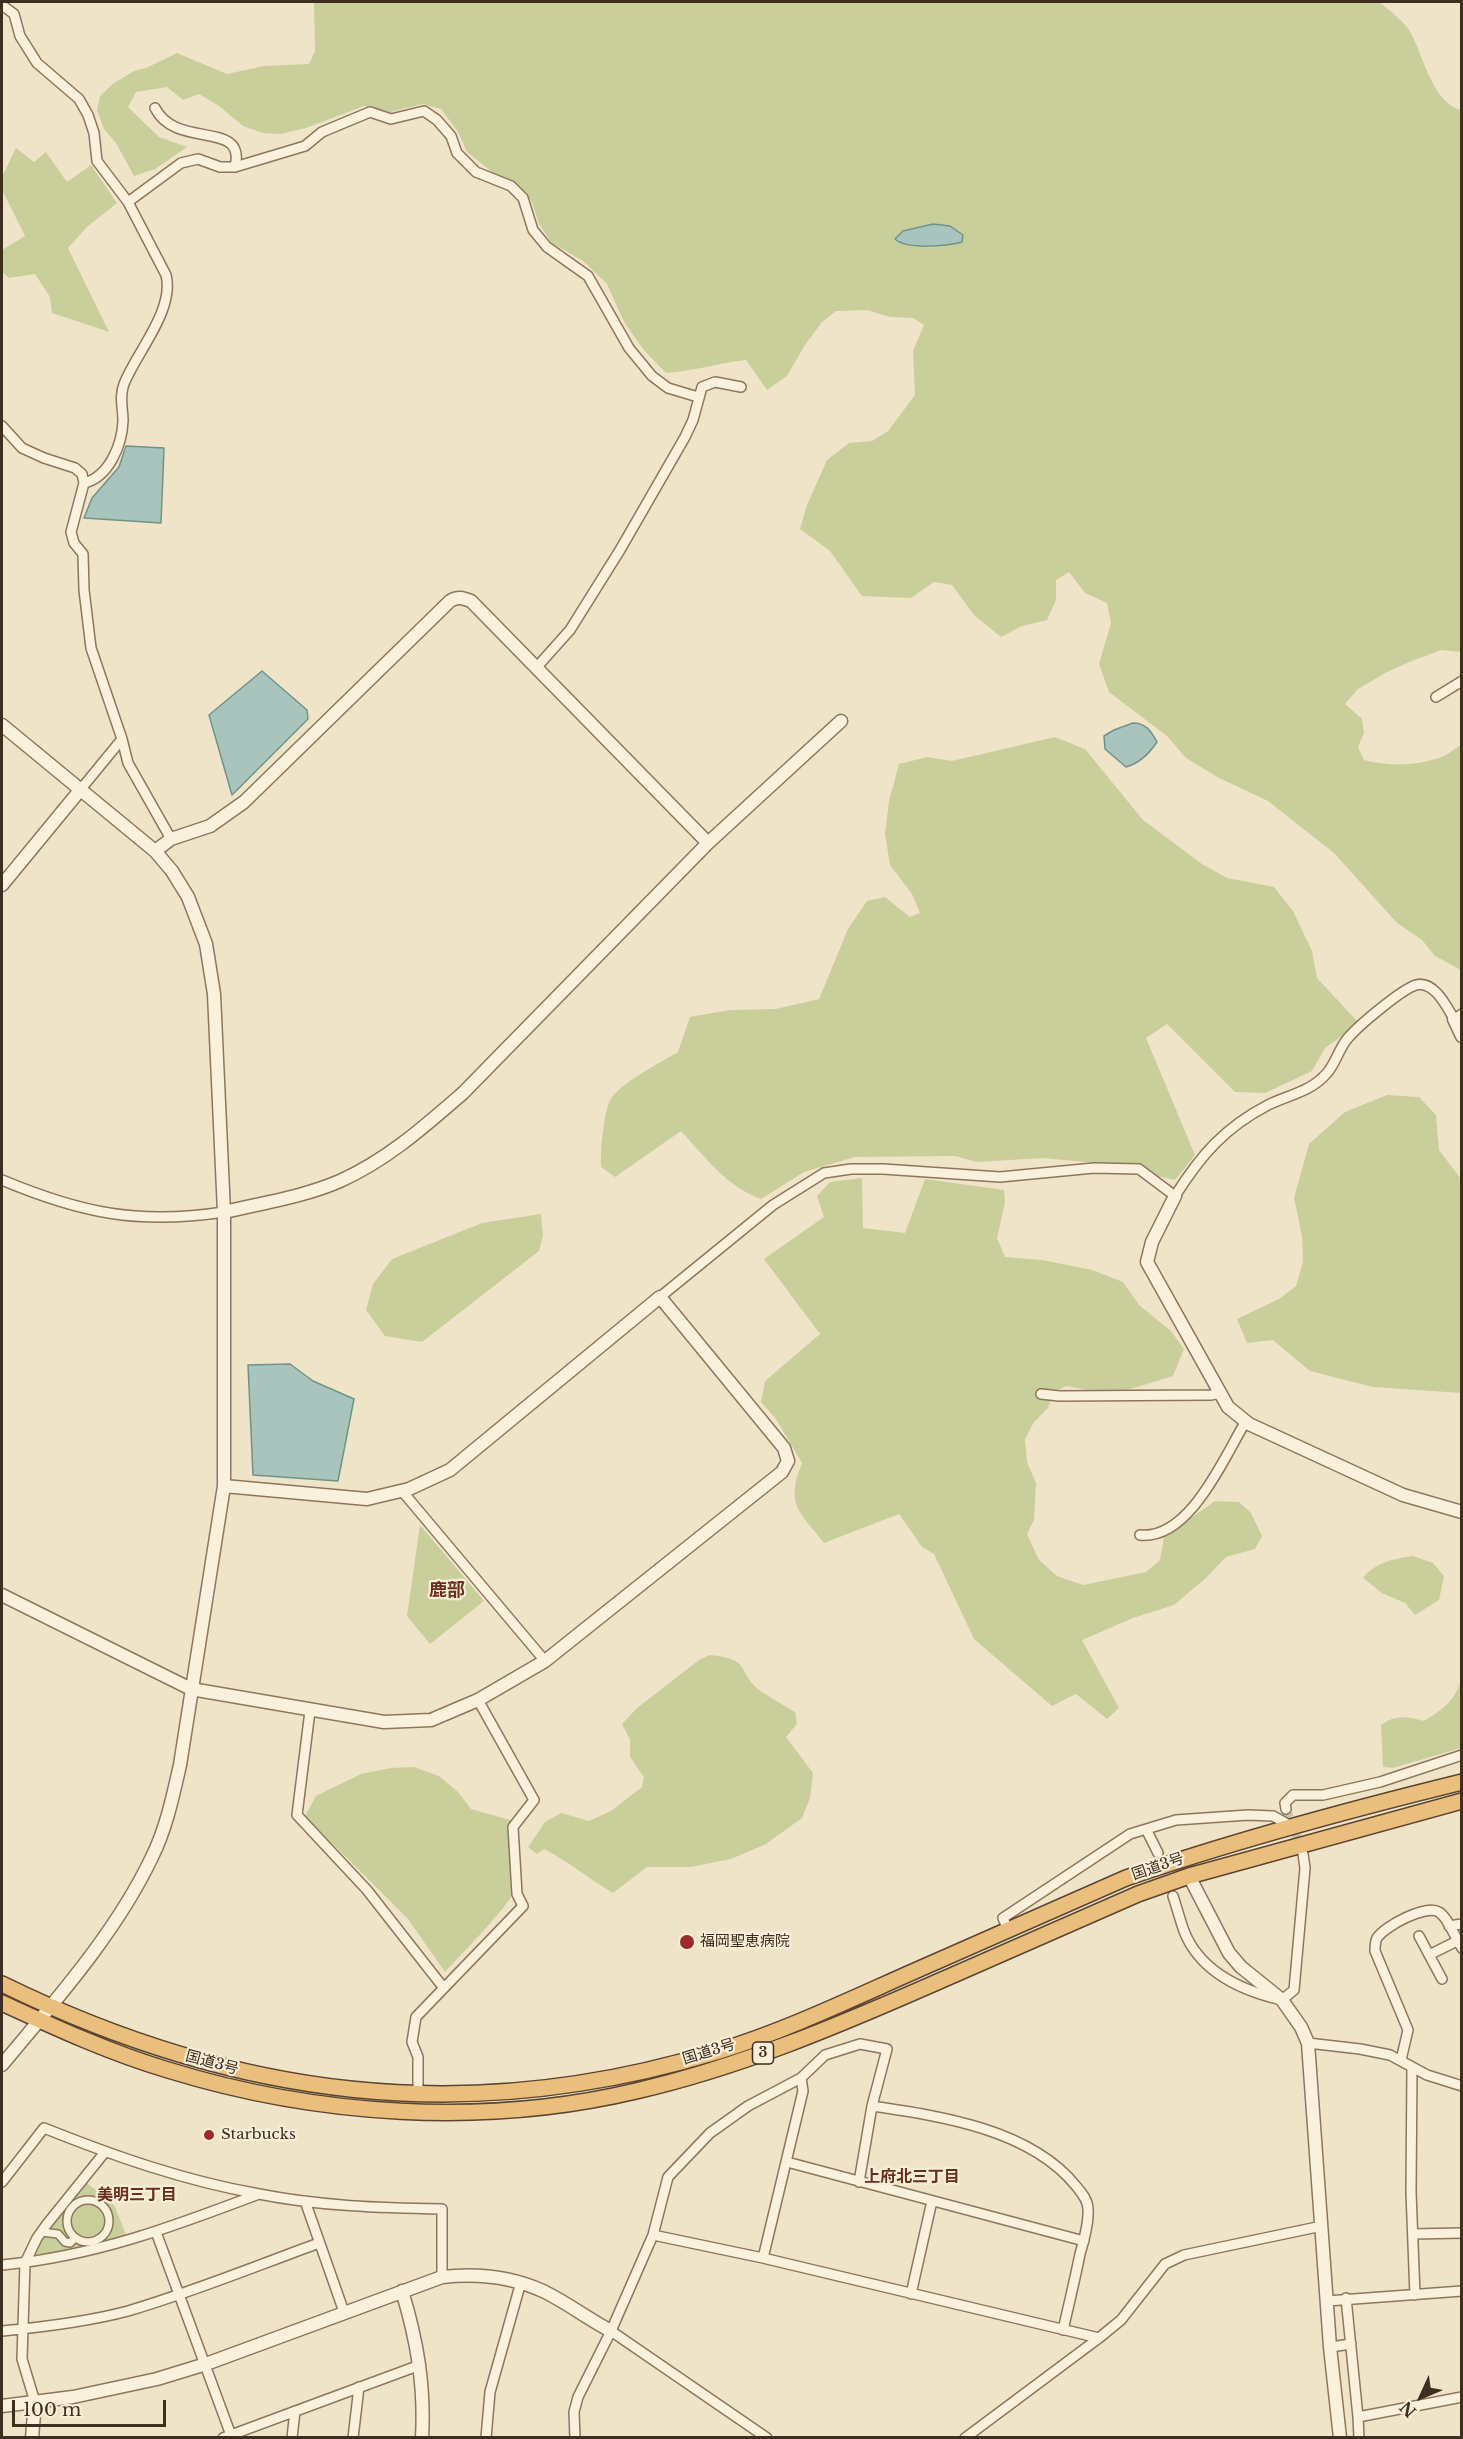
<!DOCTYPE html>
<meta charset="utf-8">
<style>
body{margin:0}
#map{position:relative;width:1463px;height:2439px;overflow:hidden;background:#f0e4c8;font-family:"Libre Baskerville",serif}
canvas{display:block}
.frame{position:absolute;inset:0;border:3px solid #3d2e20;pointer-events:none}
.north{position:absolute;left:1391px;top:2367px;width:60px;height:60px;-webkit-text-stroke:4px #f7eed8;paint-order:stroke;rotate:226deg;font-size:16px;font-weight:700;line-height:24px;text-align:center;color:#3d2e20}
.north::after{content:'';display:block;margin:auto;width:21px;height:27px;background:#3d2e20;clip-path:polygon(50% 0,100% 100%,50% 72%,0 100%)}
.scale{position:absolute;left:12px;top:2400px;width:154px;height:27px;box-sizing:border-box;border:3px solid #3d2e20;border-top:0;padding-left:8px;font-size:18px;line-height:21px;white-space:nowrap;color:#3d2e20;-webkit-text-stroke:4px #f7eed8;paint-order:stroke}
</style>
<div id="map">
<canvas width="1463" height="2439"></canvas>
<div class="frame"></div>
<div class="north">N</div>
<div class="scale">100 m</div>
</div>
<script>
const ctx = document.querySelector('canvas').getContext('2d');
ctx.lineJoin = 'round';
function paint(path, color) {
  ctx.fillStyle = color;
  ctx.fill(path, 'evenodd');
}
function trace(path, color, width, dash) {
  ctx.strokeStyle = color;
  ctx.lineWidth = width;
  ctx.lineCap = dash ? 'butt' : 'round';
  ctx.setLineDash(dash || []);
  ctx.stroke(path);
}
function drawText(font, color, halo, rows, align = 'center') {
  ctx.font = font + ' "Libre Baskerville","Noto Sans JP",serif';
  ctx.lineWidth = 4.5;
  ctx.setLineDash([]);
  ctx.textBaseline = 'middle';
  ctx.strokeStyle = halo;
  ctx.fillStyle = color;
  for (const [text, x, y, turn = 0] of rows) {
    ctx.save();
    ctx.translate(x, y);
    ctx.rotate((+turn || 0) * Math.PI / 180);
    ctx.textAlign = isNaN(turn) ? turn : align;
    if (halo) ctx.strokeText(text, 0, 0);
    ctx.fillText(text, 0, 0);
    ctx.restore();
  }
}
const green = new Path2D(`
 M 314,2 L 1379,2 C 1390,11 1405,21 1412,35 C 1423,57 1434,104 1461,110 L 1462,652 L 1441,650 L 1412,661 L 1387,672 L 1358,689 L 1345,704 L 1362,719 L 1364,733 L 1358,747 L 1364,760 C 1387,766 1413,766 1436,759 C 1445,757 1454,749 1461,745 L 1461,970 L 1435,956 L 1422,940 L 1397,923 L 1334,853 L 1268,801 L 1219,778 L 1186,758 L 1167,736 L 1109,692 L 1099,664 L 1111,623 L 1107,603 L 1085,593 L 1069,572 L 1056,580 L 1056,600 L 1047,620 L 1022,626 L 1001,637 L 974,615 L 952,585 L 934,582 L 911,598 L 862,596 L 830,551 L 800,529 L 807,505 L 827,460 L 849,443 L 872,441 L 888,431 L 915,395 L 913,351 L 924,325 L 913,318 L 890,317 L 867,310 L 836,311 L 822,322 L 805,345 L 787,376 L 767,390 L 746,360 C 719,363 694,371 666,373 L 643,349 L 624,322 L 607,284 L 583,261 L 552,243 L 539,224 L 532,202 L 515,183 L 497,176 L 467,152 L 458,132 L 441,109 L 423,104 L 390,112 L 364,106 L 306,128 L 281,134 L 263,133 L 243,126 L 219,106 L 199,94 L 183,100 L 167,87 L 136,92 L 128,107 L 159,137 L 187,147 L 155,169 L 134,176 L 116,143 L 104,129 L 97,110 L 100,96 L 114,83 L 134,71 L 146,68 L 177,53 L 227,74 L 264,66 L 309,64 L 315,51 Z
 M 16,148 L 34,162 L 46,152 L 67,182 L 91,165 L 117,203 L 87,227 L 68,248 L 109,332 L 52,313 L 50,297 L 35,274 L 9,278 L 2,272 L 2,250 L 25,236 L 2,190 L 2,177 Z
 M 1055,737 L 1085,749 L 1143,820 L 1202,864 L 1227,878 L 1274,887 L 1293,911 L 1312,951 L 1317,978 L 1357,1021 L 1342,1036 L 1325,1048 L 1312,1071 L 1265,1093 L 1235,1092 L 1167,1024 L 1146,1038 L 1195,1155 L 1175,1180 L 1096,1163 L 1043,1158 L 977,1162 L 955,1156 L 855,1157 L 804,1172 L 761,1199 C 726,1186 706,1158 681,1131 L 615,1177 L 601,1167 C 600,1153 604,1107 612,1097 C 623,1082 661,1062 678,1052 L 690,1017 L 730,1010 L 776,1009 L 819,999 L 848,929 L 867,901 L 885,897 L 910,917 L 920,913 L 912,894 L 890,865 L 885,834 L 889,801 L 899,764 L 927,757 L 952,761 Z
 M 1387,1095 L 1419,1097 L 1436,1115 L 1439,1150 L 1461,1179 L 1461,1393 L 1373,1387 L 1310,1371 L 1273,1340 L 1247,1343 L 1237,1319 L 1279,1299 L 1296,1286 L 1303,1262 L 1302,1236 L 1294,1198 L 1309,1144 L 1345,1112 Z
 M 862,1178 L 863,1228 L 905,1233 L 925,1179 L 1004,1190 L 1005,1202 L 997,1238 L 1005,1257 L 1042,1260 L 1092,1270 L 1123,1282 L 1139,1305 L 1171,1331 L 1184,1349 L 1173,1376 L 1124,1391 L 1088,1390 L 1066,1386 L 1053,1393 L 1048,1408 L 1034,1422 L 1025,1439 L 1027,1462 L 1036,1483 L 1034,1520 L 1027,1534 L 1039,1560 L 1057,1576 L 1083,1585 L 1146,1572 L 1160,1560 L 1164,1537 L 1215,1501 L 1239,1502 L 1251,1513 L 1262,1536 L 1255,1549 L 1226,1557 L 1206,1578 L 1174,1605 L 1133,1618 L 1082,1640 L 1119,1708 L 1107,1719 L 1076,1694 L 1052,1706 L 974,1639 L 934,1554 L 922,1547 L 899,1514 L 824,1543 C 799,1511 785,1505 802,1463 L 776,1419 L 761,1402 L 765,1381 L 820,1334 L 764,1259 L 824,1217 L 817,1196 L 830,1182 Z
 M 541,1214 L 543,1236 L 539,1251 L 422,1342 L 385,1336 L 366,1310 L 373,1284 L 392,1259 L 482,1223 Z
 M 420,1525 L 484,1601 L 430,1644 L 407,1616 Z
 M 1413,1556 L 1433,1563 L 1444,1576 L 1439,1600 L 1415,1615 L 1405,1603 L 1382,1593 L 1363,1578 C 1376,1562 1393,1559 1413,1556 Z
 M 710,1655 C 754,1659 735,1672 762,1692 C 772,1699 784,1705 795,1712 L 797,1724 L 786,1737 L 813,1773 L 810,1798 L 802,1818 L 766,1844 L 731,1859 L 691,1867 L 647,1867 L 613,1893 C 589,1879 568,1861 544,1849 L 537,1854 L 528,1847 L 545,1822 L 561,1813 L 589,1821 L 611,1811 L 642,1787 L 644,1777 L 630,1757 L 630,1740 L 622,1724 L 637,1708 L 699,1660 Z
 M 1461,1678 L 1461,1748 L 1393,1768 L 1383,1767 L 1381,1725 C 1396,1714 1407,1717 1424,1721 C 1442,1710 1457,1700 1461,1678 Z
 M 414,1767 L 439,1776 L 458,1792 L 471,1809 L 510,1820 C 513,1844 518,1870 512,1894 C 509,1906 457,1959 445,1972 L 408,1919 L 305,1816 L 316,1796 L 361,1774 L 391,1768 Z
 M 87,2183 L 114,2205 L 127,2237 L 95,2246 L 38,2256 L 35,2252 L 41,2240 Z`);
const water = new Path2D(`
 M 933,224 L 950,226 L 963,235 L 962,242 C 947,246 907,250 895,239 L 903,231 Z
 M 126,446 L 164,448 L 161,523 L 84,518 L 92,498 L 119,467 Z
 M 262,671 L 307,710 L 308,719 L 232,795 L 209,715 Z
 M 1133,723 C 1146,723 1151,731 1157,742 C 1149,754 1140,763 1126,767 L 1105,749 L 1104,736 L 1114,730 Z
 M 290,1364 L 313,1381 L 354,1399 L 338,1481 L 253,1475 L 248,1365 Z`);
const minorTunnel = new Path2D(`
 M 1286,1809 L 1301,1848`);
const pedestrian = new Path2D(`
 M67 2221a21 21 0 1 1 42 0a21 21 0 1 1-42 0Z
 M 41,2232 L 58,2234 L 65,2242 L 70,2243 L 75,2238`);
const minor = new Path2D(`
 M 2,5 L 14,14 L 20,36 L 37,63 L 79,99 L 88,115 L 94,133 L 97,161 L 128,202 L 166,275 C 175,310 136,353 124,384 C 119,397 123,408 123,421 C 122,445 109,477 84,483
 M 155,108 C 176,150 247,119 235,167
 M 128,202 L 181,163 L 198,159 L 220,167 L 235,167 L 305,146 L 322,132 L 370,112 L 391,119 L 424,111 L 437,120 L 451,136 L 457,153 L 476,172 L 511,186 L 523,198 L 533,230 L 547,247 L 588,276 L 629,348 L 652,376 L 668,388 L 698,397
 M 2,426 L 22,448 L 44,458 L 75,468 L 82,474 L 84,483 L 71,532 L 74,543 L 83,554 L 84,590 L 91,648 L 122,739 L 81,789
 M 536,668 L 570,630 L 620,550 L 685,437 L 693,420 L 702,387 L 715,382 L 741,387
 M 1436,697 L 1462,681
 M 122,739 L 128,763 L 171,839
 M 2,1180 C 81,1213 138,1225 224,1212
 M 660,1297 L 773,1205 L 824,1173 L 851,1169 L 883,1169 L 1000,1177 L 1094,1168 L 1139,1169 L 1175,1196 C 1201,1155 1224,1128 1268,1105 C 1288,1095 1311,1092 1327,1073 C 1336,1063 1339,1048 1348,1038 C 1358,1026 1402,989 1416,985 C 1434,980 1447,1007 1454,1019 L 1462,1014
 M 1041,1394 L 1059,1396 L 1211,1395 L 1220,1393
 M 402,1491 L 545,1661
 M 1140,1535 C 1190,1540 1224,1457 1246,1421
 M 310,1711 L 297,1815 L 367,1890 L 443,1987
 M 1286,1809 L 1285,1803 L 1293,1795 L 1323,1795 L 1380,1782 L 1462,1755
 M 1147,1831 L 1158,1853
 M 1173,1896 C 1177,1908 1180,1920 1184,1931 C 1200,1972 1243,1991 1282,2000 L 1294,1990 L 1305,1868 L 1303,1854
 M 1449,1926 L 1462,1924
 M 1008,1930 L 1003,1918 L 1130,1834 L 1176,1820 L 1248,1815 L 1273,1816 L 1291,1826
 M 1419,1936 L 1442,1979
 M 1429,1955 L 1457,1941
 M 1308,2043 L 1360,2049 L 1390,2055 L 1427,2075 L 1462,2086
 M 1401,2060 L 1408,2030 L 1375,1951 C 1375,1946 1375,1942 1377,1938 C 1385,1926 1426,1904 1439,1912 C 1449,1919 1455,1938 1462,1948
 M 1412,2067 L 1411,2192 L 1415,2295
 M 801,2078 L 825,2055 L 860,2044 L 887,2049 L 872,2106
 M 418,2094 L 418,2057 L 412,2042 L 416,2017 L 523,1906 L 517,1894 L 513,1827 L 534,1800 L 478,1700
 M 787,2162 L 1084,2241
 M 2,2182 L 44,2128 C 114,2156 185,2181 259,2194 C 319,2206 381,2208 442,2209 L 442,2277
 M 859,2182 L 872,2106 C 940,2116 1030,2129 1076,2186 C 1081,2192 1088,2200 1088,2209 C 1089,2223 1084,2240 1080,2254 C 1075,2279 1069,2304 1063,2330
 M 305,2201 L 344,2312
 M 156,2232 L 232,2438
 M 1413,2234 L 1462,2233
 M 653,2235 L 763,2258 L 1099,2338
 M 2,2265 C 95,2256 172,2227 259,2194
 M 911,2294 L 932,2201
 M 1346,2298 L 1358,2417 L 1462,2397
 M 1327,2301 L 1462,2291
 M 2,2331 C 44,2327 87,2322 128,2311 C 193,2292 256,2266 319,2243
 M 611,2331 L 767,2438
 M 1330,2347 L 1351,2344
 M 35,2402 L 22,2359 L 25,2263 L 37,2238 L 47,2224 L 105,2152
 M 1358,2417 L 1359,2438
 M 223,2438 L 420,2365
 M 292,2438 L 295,2411
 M 353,2438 L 359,2387
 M 486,2438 L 490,2392 L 521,2282
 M 575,2438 L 574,2412 L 578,2397 L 611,2331 L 653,2235 L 668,2177 L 710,2133 L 748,2106 L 801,2078 L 803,2091 L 763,2258
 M 965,2438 L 1099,2338 L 1121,2320 L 1165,2264 L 1184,2255 L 1322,2226`);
const tertiary = new Path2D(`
 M 2,725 L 155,851 L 172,871 L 188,897 L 206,944 L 214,994 L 224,1212 L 224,1486 L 180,1765 C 173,1796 166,1829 152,1857 C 116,1933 55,2001 2,2065
 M 155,851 L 171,839 L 210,826 L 244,802 L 450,601 C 458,596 463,598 471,601 L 708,843
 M 2,885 L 81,789
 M 1454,1019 L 1462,1036
 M 1175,1196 L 1152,1242 L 1147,1262 L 1228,1407 L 1249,1424 L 1403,1495 L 1462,1512
 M 224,1212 C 262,1203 303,1197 340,1181 C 387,1160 425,1126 463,1093 L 708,843 L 841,721
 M 2,1595 L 191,1689 L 384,1722 L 431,1720 L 478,1700 L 545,1661 L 782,1472 L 788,1461 L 784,1448 L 660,1297 L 450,1470 L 409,1489 L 367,1499 L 224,1486
 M 1189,1876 L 1229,1953 L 1241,1967 L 1282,2000 L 1301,2027 L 1308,2043 L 1330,2347 L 1340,2438
 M 402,2291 C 417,2340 425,2386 422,2438
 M 2,2406 L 73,2397 L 157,2379 L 206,2364 L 442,2277 C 477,2273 510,2276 543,2291 C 566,2302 588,2319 611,2331
 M 32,2438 L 35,2402`);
const trunk = new Path2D(`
 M 2,1984 C 235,2098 465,2128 716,2052 C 782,2032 845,2002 908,1974 C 981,1942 1053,1910 1126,1878 C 1236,1840 1348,1810 1462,1782
 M 2,2003 C 56,2028 111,2053 168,2070 C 317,2116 484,2127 636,2091 C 740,2067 837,2026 935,1983 C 1002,1954 1070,1924 1138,1894 L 1189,1876 L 1462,1801`);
const markers = [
 [687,1942,8,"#9e2a2b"],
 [209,2135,6,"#9e2a2b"]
];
const shields = [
 [763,2053,21]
];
const shieldNames = [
 ["3",763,2053]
];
const streetNames = [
 ["国道3号",1158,1867,-19],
 ["国道3号",709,2052,-17],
 ["国道3号",212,2063,15]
];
const poiNames = [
 ["福岡聖恵病院",700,1942],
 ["Starbucks",221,2135]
];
const neighbourhoodNames = [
 ["上府北三丁目",912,2177],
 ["美明三丁目",137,2195]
];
const quarterNames = [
 ["鹿部",447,1591]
];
paint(green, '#c9cf9b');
paint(water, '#a9c4bc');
trace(water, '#6f938a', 1.5);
trace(minorTunnel, '#ccc0a6', 9, [9, 4.5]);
trace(pedestrian, '#8d765c', 10);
trace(minor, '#8d765c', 12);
trace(tertiary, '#8d765c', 15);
trace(trunk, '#5b4430', 18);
trace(pedestrian, '#faf1dc', 7);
trace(minor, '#faf1dc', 9);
trace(tertiary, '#faf1dc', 12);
trace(trunk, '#eabe7c', 15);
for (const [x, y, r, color] of markers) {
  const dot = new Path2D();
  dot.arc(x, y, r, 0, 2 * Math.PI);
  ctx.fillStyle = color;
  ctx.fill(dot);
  trace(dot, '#f7eed8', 2);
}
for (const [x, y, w] of shields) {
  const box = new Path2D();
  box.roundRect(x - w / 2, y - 11, w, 22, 4.5);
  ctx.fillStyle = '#f7eed8';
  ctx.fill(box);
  trace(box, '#3d2e20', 1.5);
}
drawText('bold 14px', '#3d2e20', null, shieldNames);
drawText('15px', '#3d2e20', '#f7eed8', streetNames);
drawText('15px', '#3d2e20', '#f7eed8', poiNames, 'left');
drawText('bold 16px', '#6b2e1e', '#f7eed8', neighbourhoodNames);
drawText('bold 18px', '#6b2e1e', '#f7eed8', quarterNames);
</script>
